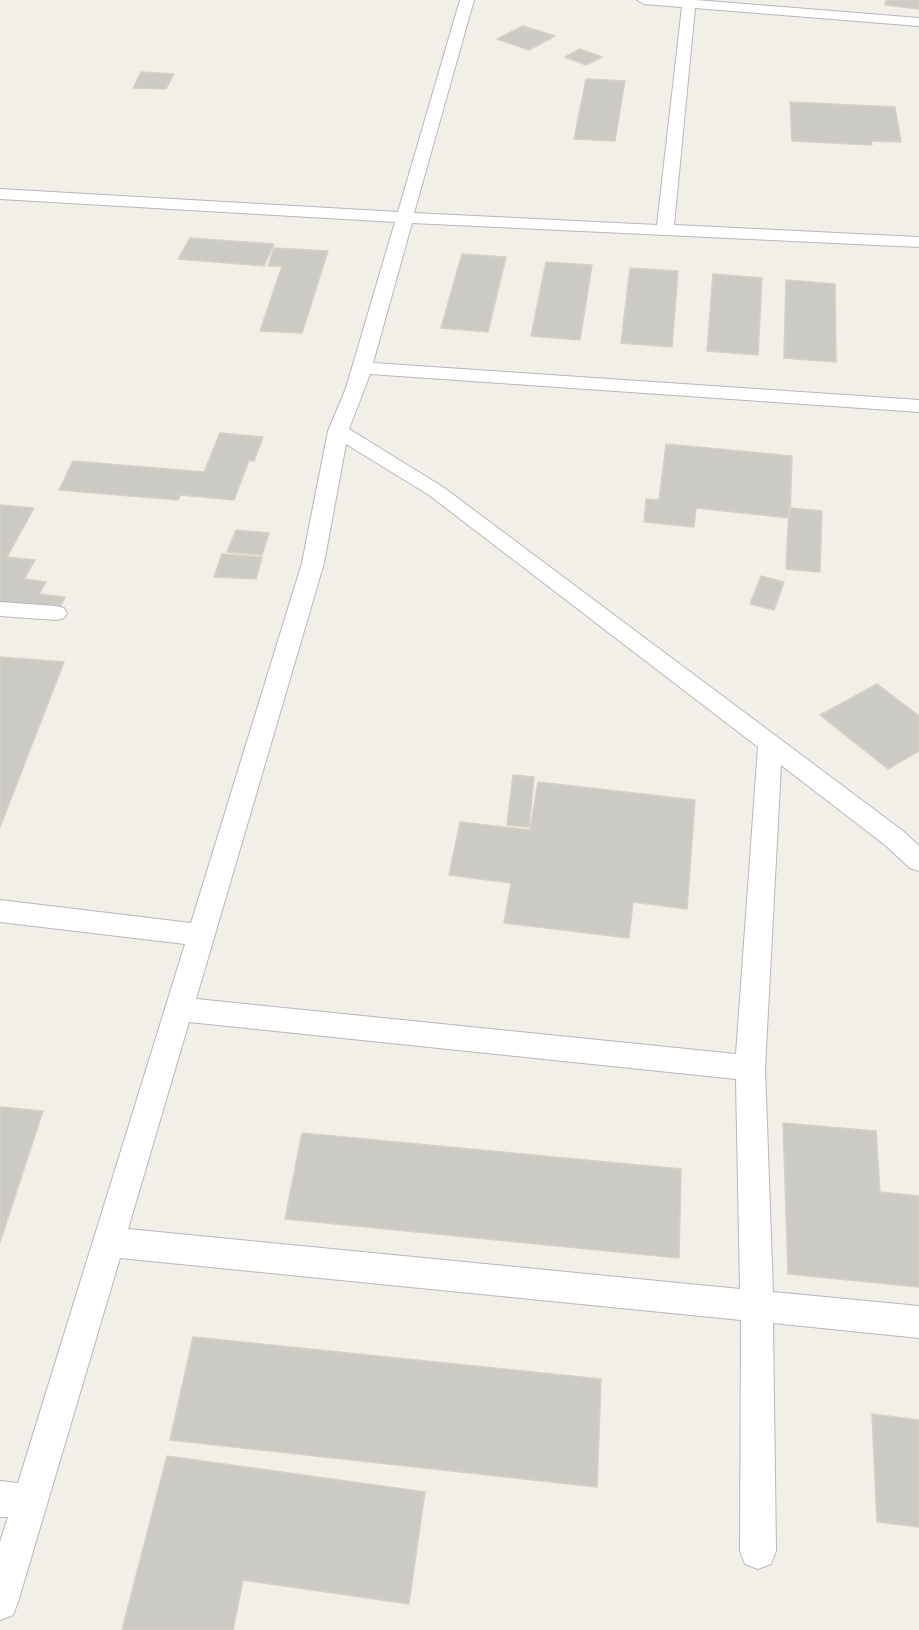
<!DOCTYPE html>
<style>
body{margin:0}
canvas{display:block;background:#f1efe8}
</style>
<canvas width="919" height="1630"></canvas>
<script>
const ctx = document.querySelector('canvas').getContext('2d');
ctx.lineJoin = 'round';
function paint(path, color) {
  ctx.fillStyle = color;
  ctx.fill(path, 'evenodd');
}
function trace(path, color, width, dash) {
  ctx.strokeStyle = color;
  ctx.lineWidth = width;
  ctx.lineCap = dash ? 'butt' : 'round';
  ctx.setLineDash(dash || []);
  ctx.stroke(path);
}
const building = new Path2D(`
 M 886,0 L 919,0 L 919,9 L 885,5 Z
 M 523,26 L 555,36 L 529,50 L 497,39 Z
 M 580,49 L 602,57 L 586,65 L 565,57 Z
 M 141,72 L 174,74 L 166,89 L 133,88 Z
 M 586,79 L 625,81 L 615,141 L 574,139 Z
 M 790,102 L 895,107 L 901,142 L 871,141 L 872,145 L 792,141 Z
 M 190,238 L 274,244 L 264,266 L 178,259 Z
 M 274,248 L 328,251 L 302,333 L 260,331 L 282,266 L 268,266 Z
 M 462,254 L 506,257 L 488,332 L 441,328 Z
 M 546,262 L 592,265 L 580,340 L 531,336 Z
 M 630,268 L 678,271 L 672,347 L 621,343 Z
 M 713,274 L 762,278 L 758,355 L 707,351 Z
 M 786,280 L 835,284 L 836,362 L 784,358 Z
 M 220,433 L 263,437 L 254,461 L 249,460 L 234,500 L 180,495 L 178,500 L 59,490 L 73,461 L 204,472 Z
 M 666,444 L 792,456 L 790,518 L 696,508 L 694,527 L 644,522 L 646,499 L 659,500 Z
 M 0,505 L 34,508 L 7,557 L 35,560 L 24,579 L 46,582 L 39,594 L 65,597 L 57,613 L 0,607 Z
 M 789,508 L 822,511 L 820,572 L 786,569 Z
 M 236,530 L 269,533 L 262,555 L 227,552 Z
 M 222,554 L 262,557 L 256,579 L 214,577 Z
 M 761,576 L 784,582 L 774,610 L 750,604 Z
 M 0,657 L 64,662 L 0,827 Z
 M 877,684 L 919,716 L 919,751 L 888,769 L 820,715 Z
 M 513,775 L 534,777 L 529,827 L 507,825 Z
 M 538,782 L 695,800 L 687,909 L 633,902 L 629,938 L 504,923 L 511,883 L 449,875 L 460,822 L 530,830 Z
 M 0,1107 L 43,1111 L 0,1242 Z
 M 783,1123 L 876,1131 L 880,1192 L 919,1196 L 919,1287 L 788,1274 Z
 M 302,1133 L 681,1169 L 679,1258 L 285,1219 Z
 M 193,1337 L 601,1379 L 597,1487 L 170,1440 Z
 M 872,1414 L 919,1420 L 919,1527 L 877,1522 Z
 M 167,1456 L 425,1492 L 409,1604 L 243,1580 L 233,1630 L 122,1630 Z`);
const service = new Path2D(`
 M 460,0 L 474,0 L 414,213 L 657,225 L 682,7 L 644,4 L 637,0 L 696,0 L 919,18 L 919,26 L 695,8 L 674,225 L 919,237 L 919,247 L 412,223 L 373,363 L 919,400 L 919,412 L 370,374 L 349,429 L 443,487 L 903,831 L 919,846 L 919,871 L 910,868 L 885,845 L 781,765 L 765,1068 L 773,1292 L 919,1306 L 919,1338 L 773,1323 L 776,1551 L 771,1564 L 758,1569 L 745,1564 L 740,1551 L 741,1320 L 120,1258 L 18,1602 L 13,1615 L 0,1620 L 0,1542 L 8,1517 L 0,1517 L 0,1481 L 18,1483 L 185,944 L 0,922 L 0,900 L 191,923 L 302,563 L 328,431 L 346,388 L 395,222 L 0,199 L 0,189 L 398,212 ZM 346,444 L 429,495 L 758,747 L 736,1054 L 196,999 L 324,563 ZM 189,1022 L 736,1079 L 740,1289 L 128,1229 Z
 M 0,602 L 56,606 L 64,608 L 67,613 L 64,618 L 56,620 L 0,616 Z`);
paint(building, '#cccac5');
trace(building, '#d6d1c6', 1.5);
trace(service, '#b5b8bc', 2);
paint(service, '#fff');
</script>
